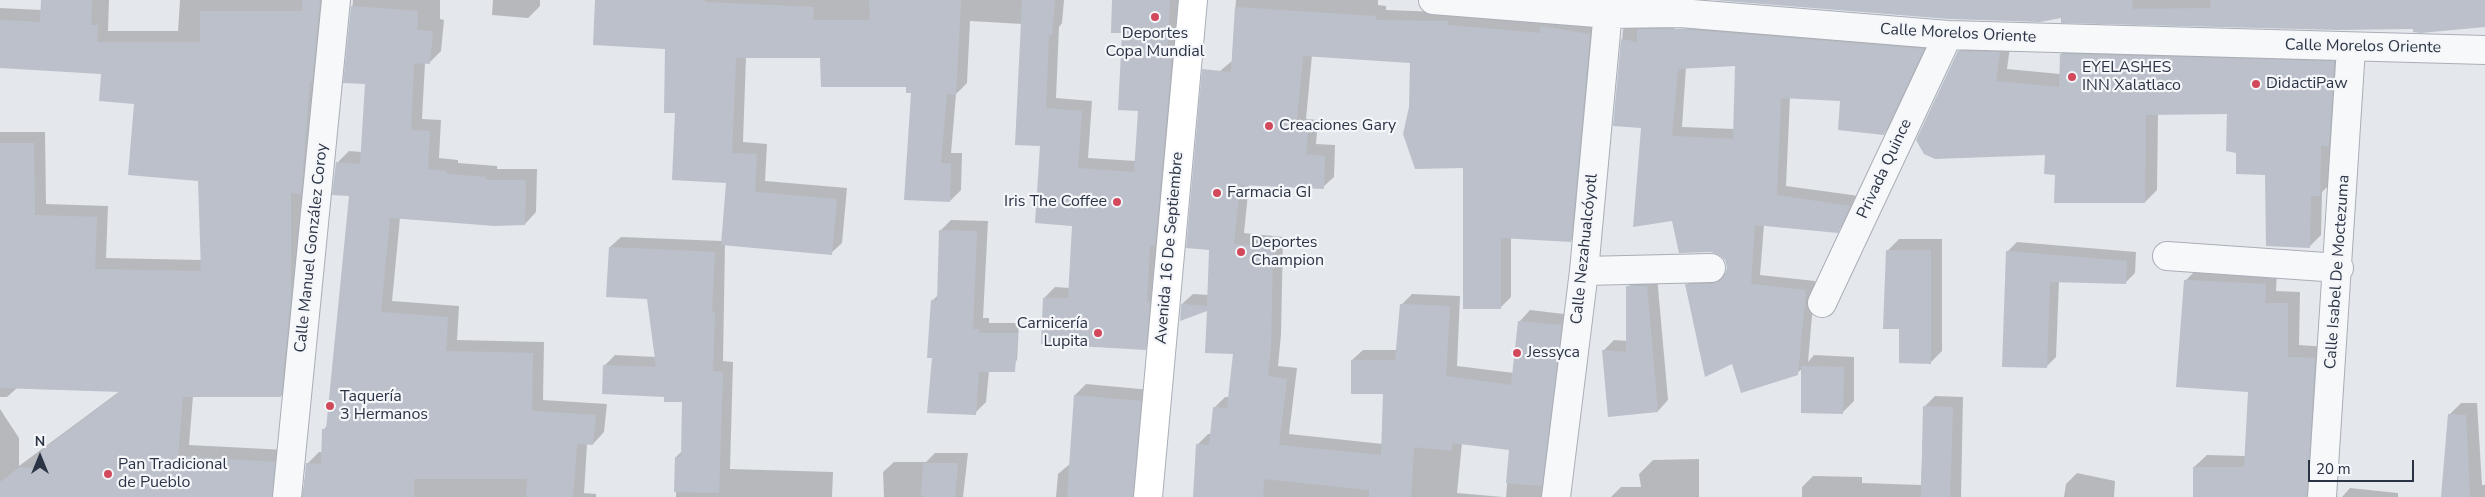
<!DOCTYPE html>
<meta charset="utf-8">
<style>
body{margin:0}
#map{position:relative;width:2485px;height:497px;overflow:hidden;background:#e4e7ec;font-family:"Nunito Sans",sans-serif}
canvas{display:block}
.north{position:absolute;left:15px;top:432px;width:50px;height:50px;-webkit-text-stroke:4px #f4f6f9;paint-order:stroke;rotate:0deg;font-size:14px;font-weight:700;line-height:20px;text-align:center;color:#2b3445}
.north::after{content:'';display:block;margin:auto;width:18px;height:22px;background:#2b3445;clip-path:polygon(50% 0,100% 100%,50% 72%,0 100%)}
.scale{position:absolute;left:2308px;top:460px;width:106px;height:22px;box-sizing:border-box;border:2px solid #2b3445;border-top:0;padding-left:6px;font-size:15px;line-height:18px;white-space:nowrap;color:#2b3445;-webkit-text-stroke:4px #f4f6f9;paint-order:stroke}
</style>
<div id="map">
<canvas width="2485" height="497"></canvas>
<div class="north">N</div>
<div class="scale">20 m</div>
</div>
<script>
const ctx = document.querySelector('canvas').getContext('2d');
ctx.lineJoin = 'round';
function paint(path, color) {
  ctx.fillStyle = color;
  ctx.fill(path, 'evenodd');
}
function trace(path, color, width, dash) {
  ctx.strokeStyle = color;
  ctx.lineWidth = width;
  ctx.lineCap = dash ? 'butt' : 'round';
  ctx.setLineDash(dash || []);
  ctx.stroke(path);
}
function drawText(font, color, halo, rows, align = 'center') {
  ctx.font = font + ' "Nunito Sans",sans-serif';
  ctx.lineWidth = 4.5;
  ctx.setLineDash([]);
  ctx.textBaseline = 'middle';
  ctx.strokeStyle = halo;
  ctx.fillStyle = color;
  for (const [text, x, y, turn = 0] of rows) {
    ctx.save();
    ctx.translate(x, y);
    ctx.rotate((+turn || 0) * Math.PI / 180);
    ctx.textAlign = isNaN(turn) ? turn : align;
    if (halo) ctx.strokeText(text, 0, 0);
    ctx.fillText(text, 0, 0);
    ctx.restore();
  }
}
const shadow = new Path2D(`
 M 42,0 L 109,0 L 108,31 L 178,31 L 180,0 L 330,0 L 312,181 L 302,191 L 302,281 L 292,384 L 281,396 L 193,396 L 189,445 L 286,450 L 288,497 L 0,497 L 0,409 L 19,438 L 19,466 L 120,391 L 17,388 L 7,397 L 0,397 L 0,132 L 45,132 L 46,204 L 108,206 L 106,258 L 202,260 L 199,180 L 135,103 L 102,73 L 0,66 L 0,8 L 42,10 Z
 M 353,0 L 440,0 L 440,19 L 444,20 L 441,51 L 429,63 L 425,63 L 422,119 L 441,120 L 439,158 L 458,160 L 458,163 L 497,166 L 497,169 L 537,169 L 536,212 L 525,224 L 400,218 L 392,301 L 459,306 L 457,340 L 544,342 L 543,400 L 607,404 L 604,432 L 593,444 L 587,444 L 584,493 L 596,494 L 596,497 L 302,497 L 307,464 L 319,452 L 323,452 L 324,429 L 327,426 L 351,194 L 337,163 L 349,151 L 362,152 L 366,83 L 345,82 Z
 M 493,0 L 540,0 L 540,6 L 528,18 L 492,15 Z
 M 597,0 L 1064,0 L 1062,23 L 1059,27 L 1056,98 L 1092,101 L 1088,158 L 1136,161 L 1139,110 L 1124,32 L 1114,0 L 1179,0 L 1156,338 L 1145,348 L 1044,298 L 1055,287 L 1070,288 L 1073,225 L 1041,145 L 1022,24 L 970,21 L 967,83 L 956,94 L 951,153 L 962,153 L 961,190 L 950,201 L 912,92 L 907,86 L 822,57 L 746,57 L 743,142 L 767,144 L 765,181 L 847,188 L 842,243 L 831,253 L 725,244 L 723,361 L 733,362 L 730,469 L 833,472 L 832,497 L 676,497 L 676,457 L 682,451 L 683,401 L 665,395 L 604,366 L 615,355 L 656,357 L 648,298 L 610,247 L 621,237 L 722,241 L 727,182 L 677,112 L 666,48 Z
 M 1236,0 L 1378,0 L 1378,5 L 1386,6 L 1386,10 L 1601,18 L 1581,230 L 1570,241 L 1511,237 L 1511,297 L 1500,308 L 1465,166 L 1410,107 L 1412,62 L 1312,55 L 1306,119 L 1318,120 L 1316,144 L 1335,145 L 1334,177 L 1323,187 L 1249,184 L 1244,233 L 1283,237 L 1281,335 L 1278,366 L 1297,368 L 1289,434 L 1383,444 L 1385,392 L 1352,360 L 1363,350 L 1397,350 L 1401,305 L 1412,294 L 1460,296 L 1457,366 L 1514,373 L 1520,321 L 1530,310 L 1572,315 L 1556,497 L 1506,497 L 1510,449 L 1462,443 L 1457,493 L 1503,497 L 1218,497 L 1197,445 L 1208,434 L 1212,434 L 1214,408 L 1225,397 L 1229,397 L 1235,353 L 1208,310 L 1182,304 L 1193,294 L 1209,295 L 1220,71 L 1232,61 Z
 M 1738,0 L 2485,0 L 2485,25 L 2414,28 L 2062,16 Z
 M 1677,19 L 1674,29 L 1737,27 L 1933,39 L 1893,124 L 1883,134 L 1841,100 L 1790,97 L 1786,186 L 1859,196 L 1847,221 L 1837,231 L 1764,225 L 1760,275 L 1815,281 L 1808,362 L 1814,355 L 1854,357 L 1854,401 L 1843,412 L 1803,368 L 1797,373 L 1733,362 L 1687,285 L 1696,275 L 1727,273 L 1728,268 L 1725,259 L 1673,220 L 1642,127 L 1614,125 L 1623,30 L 1633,20 ZM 1737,65 L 1735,129 L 1682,127 L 1686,67 Z
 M 1971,39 L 2011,40 L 2007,69 L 2060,74 L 2061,54 L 2073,42 L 2346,50 L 2332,182 L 2322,192 L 2321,235 L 2309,247 L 2267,174 L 2237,152 L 2228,113 L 2158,114 L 2157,190 L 2145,202 L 2046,154 L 1959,52 Z
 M 951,220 L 988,221 L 983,318 L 989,318 L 989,323 L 1019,323 L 1017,360 L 1006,371 L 989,371 L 986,402 L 975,413 L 933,357 L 932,301 L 938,295 L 940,231 Z
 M 1899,239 L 1942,239 L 1942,351 L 1931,362 L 1887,251 Z
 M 2017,242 L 2136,252 L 2135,273 L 2125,283 L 2059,281 L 2056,357 L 2046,367 L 2007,252 Z
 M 2197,269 L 2277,272 L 2276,291 L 2300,292 L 2299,345 L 2327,347 L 2325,497 L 2194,497 L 2194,467 L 2207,455 L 2246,456 L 2249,391 L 2185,281 Z
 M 1638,276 L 1657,276 L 1668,400 L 1658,411 L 1603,351 L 1614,340 L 1628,341 L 1628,287 Z
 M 1086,384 L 1151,390 L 1144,497 L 1056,497 L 1058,474 L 1071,463 L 1075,395 Z
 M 1935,396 L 1963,397 L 1961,497 L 1802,497 L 1802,487 L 1813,476 L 1862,477 L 1862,483 L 1921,485 L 1924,407 Z
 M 2461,403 L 2477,403 L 2482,485 L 2485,485 L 2485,497 L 2442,497 L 2449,415 Z
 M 935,453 L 968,453 L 963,497 L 884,497 L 883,472 L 894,462 L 926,462 Z
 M 1699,459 L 1699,497 L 1611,497 L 1621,487 L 1641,487 L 1639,474 L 1653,460 Z
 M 2077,473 L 2115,481 L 2114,497 L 2064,497 L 2066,484 Z
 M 2350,488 L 2398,493 L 2398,497 L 2342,497 Z`);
const building = new Path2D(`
 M 41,0 L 92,0 L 91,25 L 98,25 L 97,42 L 200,42 L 200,11 L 302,11 L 302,0 L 320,0 L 312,82 L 310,81 L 301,194 L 291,193 L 291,294 L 281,397 L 183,397 L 178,456 L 275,462 L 272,497 L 0,497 L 0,482 L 20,467 L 41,469 L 41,451 L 120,392 L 0,388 L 0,143 L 34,143 L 35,215 L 97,217 L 95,269 L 201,271 L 198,181 L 128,175 L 134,104 L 99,101 L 101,74 L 0,68 L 0,20 L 40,22 Z
 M 595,0 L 705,0 L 705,2 L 814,7 L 813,20 L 870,20 L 869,0 L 961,0 L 956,95 L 947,94 L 941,163 L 951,163 L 950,202 L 904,200 L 911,93 L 906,93 L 906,87 L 821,87 L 820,58 L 736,58 L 732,153 L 757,154 L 755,192 L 837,199 L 832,255 L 721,245 L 726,183 L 672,180 L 675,113 L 664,113 L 665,49 L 593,45 Z
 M 1022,0 L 1055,0 L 1052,35 L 1049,35 L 1046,108 L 1082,111 L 1078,168 L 1134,172 L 1138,111 L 1118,110 L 1122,33 L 1111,33 L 1112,0 L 1170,0 L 1167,58 L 1171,58 L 1171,67 L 1155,245 L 1150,245 L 1147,302 L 1150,302 L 1146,350 L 1041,344 L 1043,298 L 1068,298 L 1072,226 L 1035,223 L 1040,146 L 1015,145 Z
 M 1713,0 L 2132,0 L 2133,9 L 2211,8 L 2210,0 L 2485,0 L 2485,27 L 2421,33 L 2413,32 L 2413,29 L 2338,30 L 2061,23 L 2061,18 L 2040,22 L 1949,19 Z
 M 351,6 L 418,11 L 417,30 L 433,31 L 430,64 L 414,63 L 411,130 L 430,131 L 428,169 L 447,171 L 447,174 L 486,177 L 486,180 L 526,180 L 525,225 L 495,226 L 390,218 L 381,312 L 448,317 L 446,351 L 533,353 L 532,411 L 596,415 L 593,445 L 577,444 L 573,497 L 526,497 L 527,479 L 414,479 L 414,497 L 303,497 L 306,463 L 321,464 L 322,429 L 326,429 L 349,196 L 332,195 L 336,162 L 360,164 L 365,84 L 343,83 Z
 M 1235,7 L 1376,16 L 1375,20 L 1448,21 L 1448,25 L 1541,33 L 1540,26 L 1590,34 L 1571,242 L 1501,238 L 1501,309 L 1463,309 L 1463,168 L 1415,169 L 1403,134 L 1409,107 L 1410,63 L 1303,56 L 1296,129 L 1308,130 L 1306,154 L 1325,156 L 1324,189 L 1240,185 L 1234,244 L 1273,247 L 1271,346 L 1268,376 L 1287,379 L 1279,445 L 1381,455 L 1383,394 L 1351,394 L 1351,360 L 1395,360 L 1400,304 L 1450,306 L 1446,376 L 1511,385 L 1518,321 L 1562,325 L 1542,486 L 1506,483 L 1509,450 L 1452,443 L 1452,451 L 1414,447 L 1411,497 L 1369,497 L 1369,490 L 1264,479 L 1263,497 L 1193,497 L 1196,444 L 1209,445 L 1213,407 L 1227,408 L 1233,354 L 1205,353 L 1207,311 L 1180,321 L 1181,304 L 1207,306 L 1209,250 L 1186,248 L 1202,69 L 1231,72 Z
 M 1637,29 L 1679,29 L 1924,49 L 1884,135 L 1838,130 L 1840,101 L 1781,98 L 1777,195 L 1850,206 L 1838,233 L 1755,225 L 1751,284 L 1806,290 L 1798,375 L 1741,393 L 1732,364 L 1705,377 L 1685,284 L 1711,284 L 1720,281 L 1725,275 L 1727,267 L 1725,260 L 1719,255 L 1711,252 L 1679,253 L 1672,221 L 1633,227 L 1641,128 L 1613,126 L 1621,39 L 1637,42 ZM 1735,66 L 1733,139 L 1672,136 L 1678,69 Z
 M 1958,51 L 2000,52 L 1996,81 L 2059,87 L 2060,54 L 2334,61 L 2329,146 L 2321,146 L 2320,196 L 2311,196 L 2310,248 L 2266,246 L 2265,175 L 2236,174 L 2236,153 L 2226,151 L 2227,114 L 2146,115 L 2145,203 L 2054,203 L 2055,175 L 2044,174 L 2045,155 L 1935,159 L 1924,154 L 1916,140 Z
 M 939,230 L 977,231 L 973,329 L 979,329 L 979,333 L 1018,333 L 1015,372 L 979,372 L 976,415 L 927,413 L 932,358 L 927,358 L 929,328 L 931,300 L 937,301 Z
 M 609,247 L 715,252 L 712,312 L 715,313 L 713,371 L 723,372 L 719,493 L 674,492 L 675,457 L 681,457 L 682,402 L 664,402 L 664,397 L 602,394 L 603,365 L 656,367 L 647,299 L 606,297 Z
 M 1886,250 L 1931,250 L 1931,364 L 1899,363 L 1899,329 L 1883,329 Z
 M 2006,251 L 2127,261 L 2126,284 L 2050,282 L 2047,368 L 2002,367 Z
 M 2184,280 L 2266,284 L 2265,303 L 2288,303 L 2288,357 L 2315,358 L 2307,497 L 2193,497 L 2193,467 L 2244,467 L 2248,392 L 2176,387 Z
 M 1626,286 L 1647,286 L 1658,412 L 1608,417 L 1602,350 L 1626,352 Z
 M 1801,366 L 1844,367 L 1843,414 L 1801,413 Z
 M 1074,395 L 1141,401 L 1133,497 L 1067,497 Z
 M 1923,406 L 1953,407 L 1950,497 L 1921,497 Z
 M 2448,414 L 2466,415 L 2470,497 L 2441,497 Z
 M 923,463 L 958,463 L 955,497 L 923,497 L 923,495 L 921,495 Z`);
const street = new Path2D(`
 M 1433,0 L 1609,14 L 1680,13 L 1948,35 L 2485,50
 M 2167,256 L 2339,268
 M 1584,271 L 1711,268
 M 1822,303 L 1948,35
 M 287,497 L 336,0
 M 1556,497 L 1584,271 L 1609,0
 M 2322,497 L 2351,48`);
const secondary = new Path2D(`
 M 1148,497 L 1193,0`);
const markers = [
 [1155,17,5,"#d1495b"],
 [2072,77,5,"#d1495b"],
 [2256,84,5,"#d1495b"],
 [1269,126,5,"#d1495b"],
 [1217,193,5,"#d1495b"],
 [1117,202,5,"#d1495b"],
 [1241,252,5,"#d1495b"],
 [1098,333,5,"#d1495b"],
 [1517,353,5,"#d1495b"],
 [330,406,5,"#d1495b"],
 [108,474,5,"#d1495b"]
];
const poiNames = [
 ["Deportes",1155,34,"center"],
 ["Copa Mundial",1155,52,"center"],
 ["EYELASHES",2082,68],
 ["INN Xalatlaco",2082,86],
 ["DidactiPaw",2266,84],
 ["Creaciones Gary",1279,126],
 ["Farmacia GI",1227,193],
 ["Iris The Coffee",1107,202,"right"],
 ["Deportes",1251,243],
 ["Champion",1251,261],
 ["Carnicería",1088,324,"right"],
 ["Lupita",1088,342,"right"],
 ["Jessyca",1527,353],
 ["Taquería",340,397],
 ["3 Hermanos",340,415],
 ["Pan Tradicional",118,465],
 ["de Pueblo",118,483]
];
const streetNames = [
 ["Calle Morelos Oriente",1958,34,3],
 ["Calle Morelos Oriente",2363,47,1],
 ["Privada Quince",1885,169,-65],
 ["Calle Manuel González Coroy",312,248,-84],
 ["Avenida 16 De Septiembre",1170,248,-85],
 ["Calle Nezahualcóyotl",1585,249,-84],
 ["Calle Isabel De Moctezuma",2338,272,-86]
];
paint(shadow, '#0003');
paint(building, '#bbc0ca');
trace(street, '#a9aeb7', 30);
trace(secondary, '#a9aeb7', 30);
trace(street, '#f7f8fa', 28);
trace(secondary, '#fff', 28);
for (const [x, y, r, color] of markers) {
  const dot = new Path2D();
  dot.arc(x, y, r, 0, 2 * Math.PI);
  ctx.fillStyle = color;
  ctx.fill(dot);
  trace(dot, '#f4f6f9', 2);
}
drawText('16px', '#2b3445', '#f4f6f9', poiNames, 'left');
drawText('16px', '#2b3445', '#f4f6f9', streetNames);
</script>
